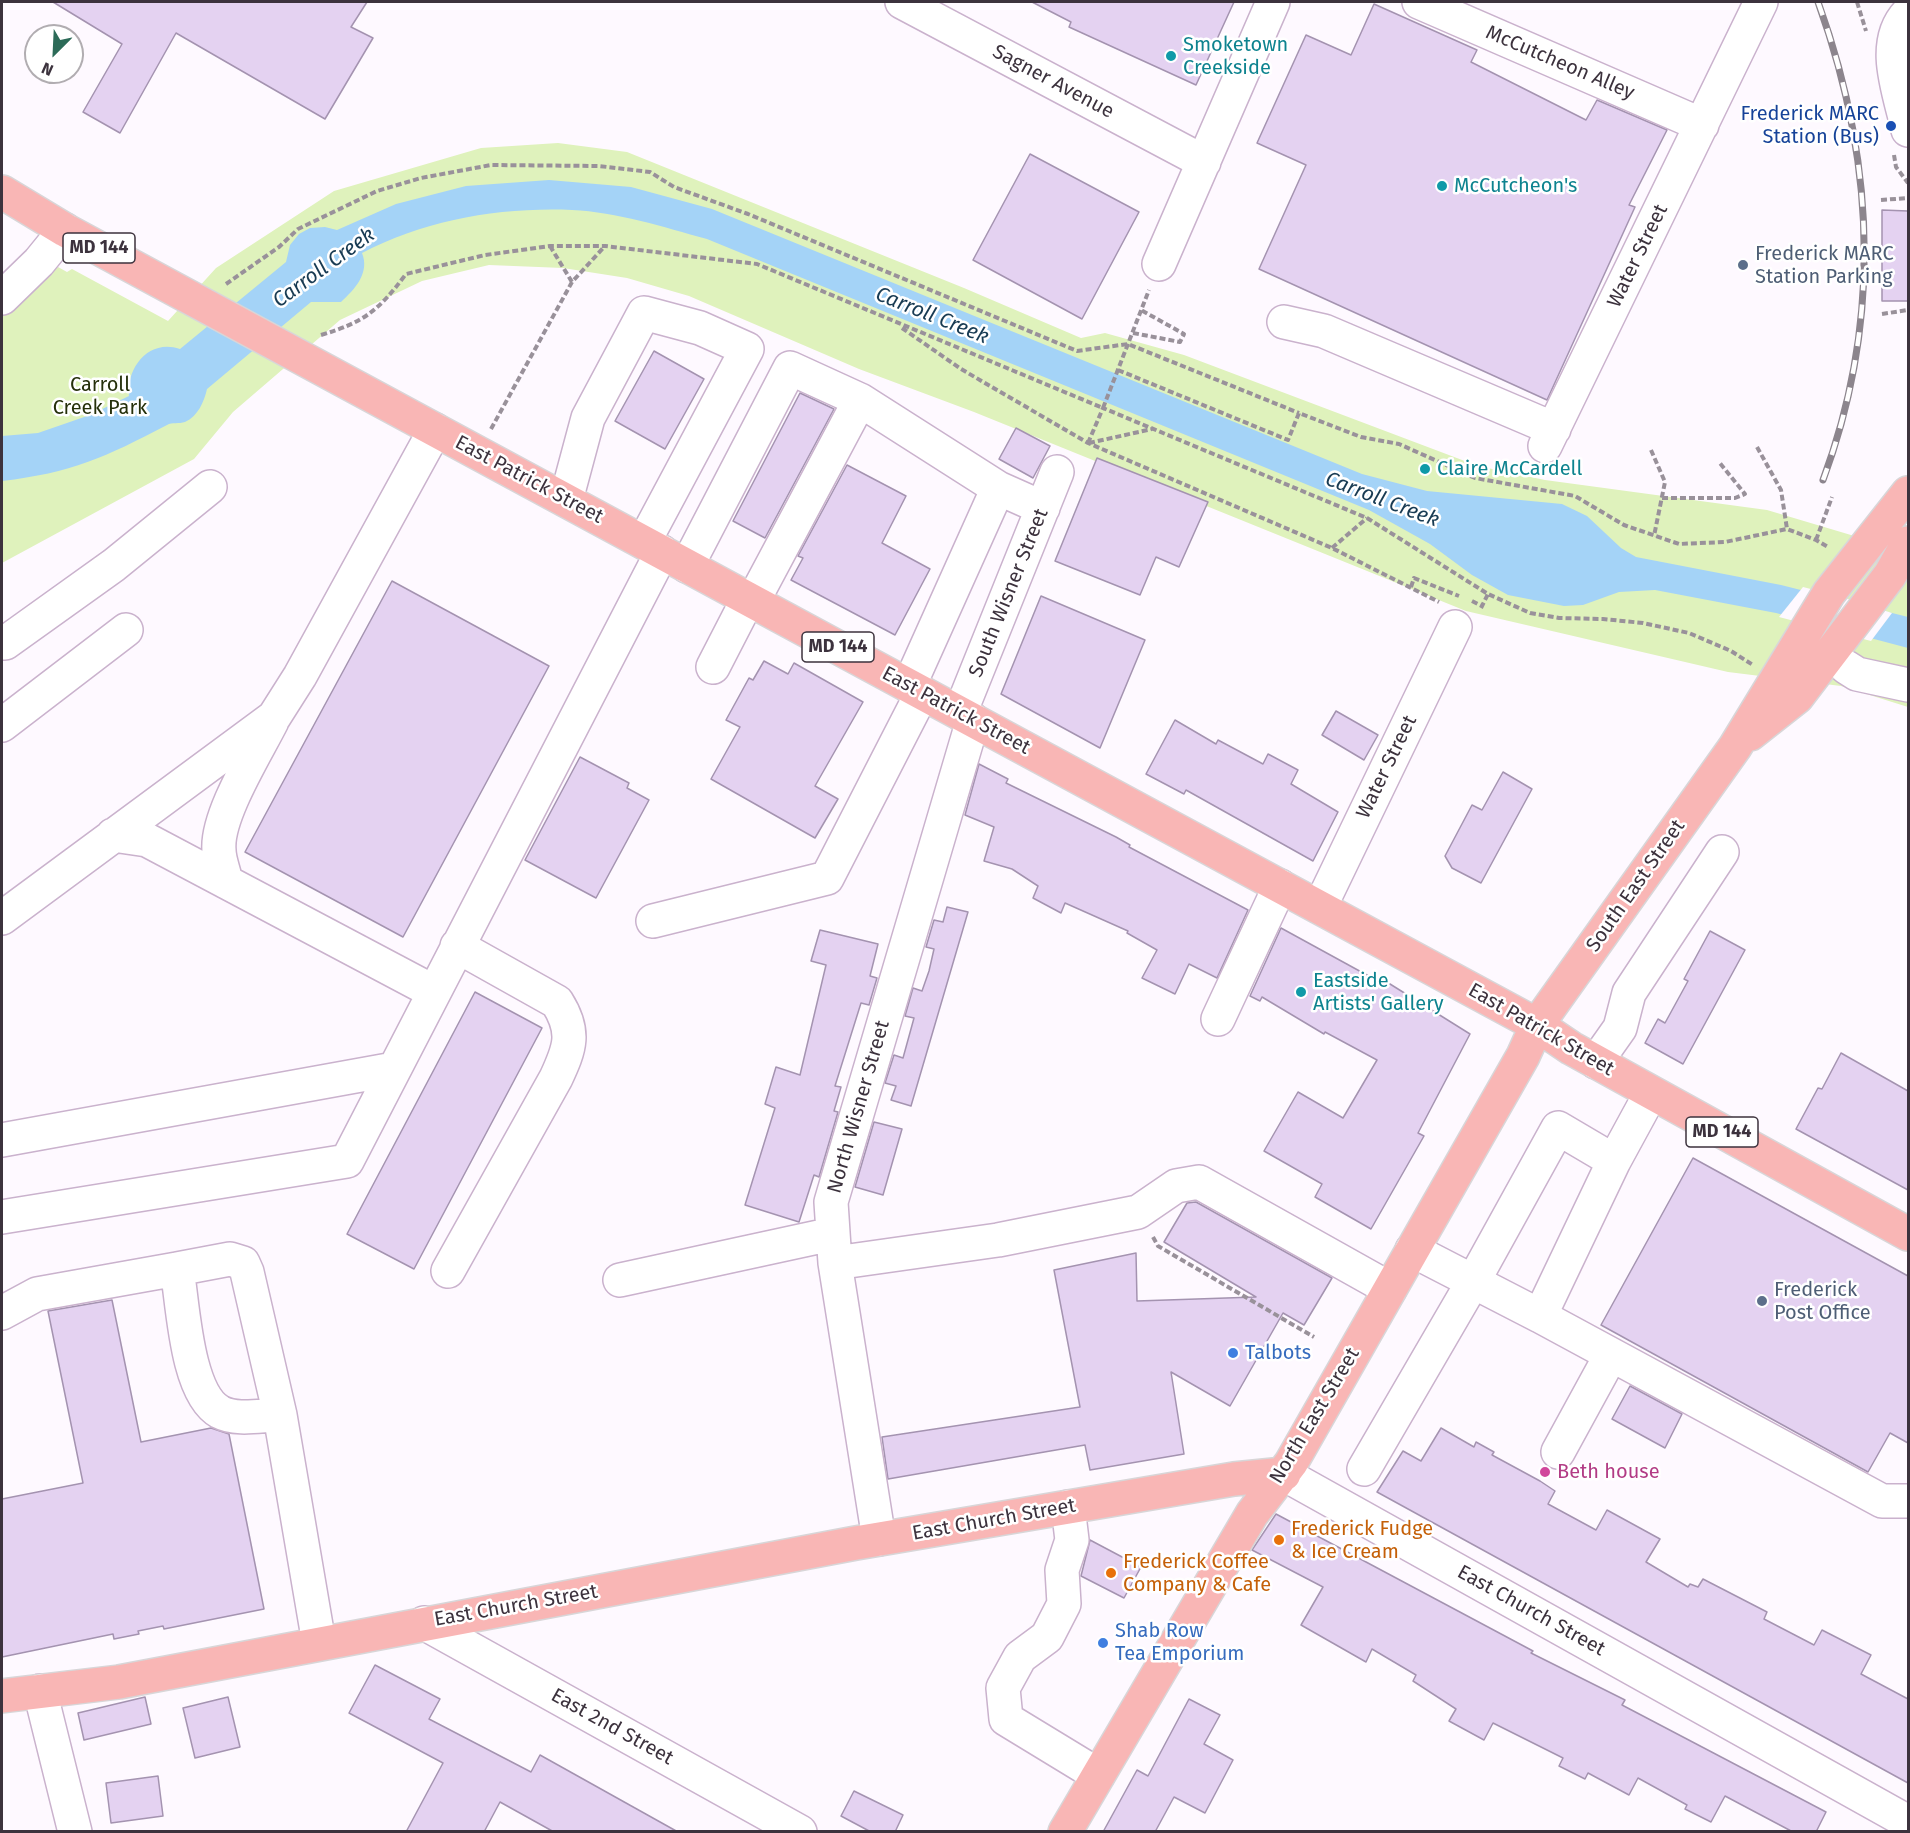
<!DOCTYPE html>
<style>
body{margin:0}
#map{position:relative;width:1910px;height:1833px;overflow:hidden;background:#fef9ff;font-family:"Fira Sans",sans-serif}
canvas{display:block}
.frame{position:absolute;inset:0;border:3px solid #3c323d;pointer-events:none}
.north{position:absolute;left:24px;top:24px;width:60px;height:60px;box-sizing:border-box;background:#fff;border:2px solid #b1adb1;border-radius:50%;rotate:204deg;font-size:16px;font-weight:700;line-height:24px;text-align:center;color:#3c323d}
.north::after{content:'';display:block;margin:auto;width:21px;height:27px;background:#2c6b58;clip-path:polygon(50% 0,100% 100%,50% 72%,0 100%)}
</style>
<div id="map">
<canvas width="1910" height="1833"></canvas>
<div class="frame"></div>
<div class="north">N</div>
</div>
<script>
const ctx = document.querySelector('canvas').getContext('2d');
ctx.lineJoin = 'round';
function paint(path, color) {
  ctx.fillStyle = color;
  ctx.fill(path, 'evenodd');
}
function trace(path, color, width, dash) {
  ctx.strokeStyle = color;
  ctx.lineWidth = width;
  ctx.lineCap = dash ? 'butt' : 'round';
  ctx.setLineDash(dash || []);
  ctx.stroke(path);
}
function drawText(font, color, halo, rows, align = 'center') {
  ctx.font = font + ' "Fira Sans",sans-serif';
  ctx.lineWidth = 5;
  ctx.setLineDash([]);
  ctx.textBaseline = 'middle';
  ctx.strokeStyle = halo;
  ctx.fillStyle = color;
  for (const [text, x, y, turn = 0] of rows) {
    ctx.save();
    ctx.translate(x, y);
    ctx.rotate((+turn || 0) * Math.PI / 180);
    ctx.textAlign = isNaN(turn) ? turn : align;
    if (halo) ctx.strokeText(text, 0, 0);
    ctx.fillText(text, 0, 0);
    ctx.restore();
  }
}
const green = new Path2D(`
 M 558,143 L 627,152 L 964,288 L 1081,338 L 1105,333 L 1184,355 L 1478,466 L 1545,480 L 1767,510 L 1908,552 L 1908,707 L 1841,686 L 1728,672 L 1466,611 L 974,412 L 859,369 L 689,296 L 627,278 L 563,268 L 489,265 L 422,281 L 340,320 L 233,412 L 194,459 L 2,563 L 2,316 L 19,305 L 58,267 L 67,272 L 72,269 L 168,321 L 216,268 L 334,191 L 481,148 Z`);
const water = new Path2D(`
 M 549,180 L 631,187 L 712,209 L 1362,474 L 1427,491 L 1562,504 L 1587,516 L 1621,548 L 1636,557 L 1781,585 L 1908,617 L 1908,648 L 1776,613 L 1655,590 L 1619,592 L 1583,605 L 1564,606 L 1508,595 L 1472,575 L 1430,544 L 1369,510 L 707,239 C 663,227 617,212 572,210 C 499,207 426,220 362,253 C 370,273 355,289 341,302 L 311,302 L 207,389 C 204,402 198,416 185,422 C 179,424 172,422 167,425 C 106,457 71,473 2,481 L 2,436 L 38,433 L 90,415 L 129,396 C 126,368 149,338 180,349 L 286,262 L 290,245 L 299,234 L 310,228 L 325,227 L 337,230 L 396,204 L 466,186 Z`);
const pier = new Path2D(`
 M 1803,587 L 1842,597 L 1892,613 L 1871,641 L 1779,617 Z`);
const building = new Path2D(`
 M 53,2 L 367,2 L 351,27 L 373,38 L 325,119 L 176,33 L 120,133 L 83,112 L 122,44 Z
 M 1032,2 L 1234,2 L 1196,85 L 1069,27 L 1071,22 Z
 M 1374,4 L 1477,50 L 1471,62 L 1586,120 L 1597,100 L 1667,130 L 1629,205 L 1635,207 L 1547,400 L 1259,269 L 1306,165 L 1257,143 L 1306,35 L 1351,55 Z
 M 1030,154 L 1139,212 L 1082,319 L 973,260 Z
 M 1882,210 L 1908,211 L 1908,301 L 1882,301 Z
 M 654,351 L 704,379 L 665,449 L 615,421 Z
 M 800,393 L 834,409 L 765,538 L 733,521 Z
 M 1016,428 L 1050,446 L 1033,478 L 999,459 Z
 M 1097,458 L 1208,502 L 1179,567 L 1156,557 L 1140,595 L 1055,561 Z
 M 847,465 L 906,496 L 882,543 L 930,569 L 895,635 L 791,580 L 803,558 L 798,556 Z
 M 392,581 L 549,666 L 403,937 L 245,852 Z
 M 1041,596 L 1145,640 L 1100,748 L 1001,694 Z
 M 764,661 L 788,674 L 794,663 L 863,702 L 815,786 L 838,799 L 815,838 L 711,779 L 740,727 L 726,720 L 749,678 L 753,680 Z
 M 1336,711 L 1378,735 L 1364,760 L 1322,735 Z
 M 1175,720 L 1216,744 L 1218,740 L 1263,764 L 1268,754 L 1298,770 L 1291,784 L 1338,812 L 1313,861 L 1186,790 L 1184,794 L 1146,774 Z
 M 580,757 L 629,783 L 627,788 L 649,800 L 596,898 L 525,860 Z
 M 979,764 L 1008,779 L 1006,783 L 1116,837 L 1130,845 L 1129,847 L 1248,910 L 1217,978 L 1189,964 L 1175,994 L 1142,978 L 1157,950 L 1127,933 L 1128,931 L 1065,903 L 1061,913 L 1033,898 L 1038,886 L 1012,869 L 984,861 L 994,827 L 965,815 Z
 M 1503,772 L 1532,789 L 1481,883 L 1452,868 L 1445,856 L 1472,805 L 1482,810 Z
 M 947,907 L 968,912 L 911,1106 L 891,1100 L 896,1086 L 885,1083 L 894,1055 L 903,1058 L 914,1018 L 905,1016 L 913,988 L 922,991 L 929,971 L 934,949 L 926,947 L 934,920 L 943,922 Z
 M 1281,928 L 1365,974 L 1390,984 L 1470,1034 L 1418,1133 L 1424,1136 L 1371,1229 L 1315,1197 L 1322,1184 L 1264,1151 L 1298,1092 L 1343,1118 L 1377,1060 L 1325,1032 L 1324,1034 L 1262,997 L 1260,1001 L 1250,996 Z
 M 820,930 L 878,944 L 870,976 L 877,978 L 869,1005 L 861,1003 L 835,1086 L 841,1087 L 834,1111 L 838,1112 L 819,1177 L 814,1175 L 799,1222 L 745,1205 L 775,1108 L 765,1104 L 776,1067 L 800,1075 L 826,965 L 811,961 Z
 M 1710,931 L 1745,950 L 1683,1064 L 1645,1043 L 1658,1019 L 1665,1023 L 1688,981 L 1684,979 Z
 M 475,992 L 542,1028 L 414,1269 L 347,1234 Z
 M 1841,1053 L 1908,1091 L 1908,1190 L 1796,1129 L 1818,1088 L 1822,1089 Z
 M 874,1122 L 902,1129 L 883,1195 L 855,1187 Z
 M 1693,1158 L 1908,1276 L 1908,1443 L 1890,1433 L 1868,1472 L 1601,1325 Z
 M 1196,1202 L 1332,1278 L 1304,1325 L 1283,1313 L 1230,1406 L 1171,1372 L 1184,1454 L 1090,1470 L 1085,1445 L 888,1479 L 882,1437 L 1080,1407 L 1054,1270 L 1136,1253 L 1137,1301 L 1256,1297 L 1164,1242 L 1187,1203 Z
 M 112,1300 L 141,1442 L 211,1428 L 229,1434 L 264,1609 L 164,1629 L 163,1626 L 138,1631 L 139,1634 L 114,1639 L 113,1634 L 2,1657 L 2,1499 L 83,1483 L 48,1311 Z
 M 1630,1386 L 1682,1414 L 1665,1448 L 1612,1419 Z
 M 1441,1428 L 1474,1447 L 1476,1442 L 1494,1452 L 1492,1455 L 1540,1481 L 1555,1491 L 1548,1504 L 1596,1530 L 1607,1510 L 1660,1539 L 1646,1562 L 1688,1587 L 1690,1584 L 1698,1587 L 1703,1579 L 1767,1612 L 1764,1619 L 1814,1645 L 1822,1630 L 1871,1655 L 1861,1674 L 1908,1699 L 1908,1783 L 1377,1492 L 1403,1451 L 1421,1461 Z
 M 1276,1514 L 1533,1651 L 1531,1653 L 1625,1700 L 1622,1705 L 1826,1812 L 1816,1832 L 1793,1832 L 1725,1796 L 1711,1822 L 1685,1809 L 1687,1805 L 1638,1778 L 1629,1795 L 1588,1773 L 1585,1779 L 1559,1766 L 1563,1758 L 1493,1723 L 1484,1740 L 1449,1721 L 1456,1709 L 1413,1681 L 1416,1675 L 1372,1649 L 1366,1662 L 1301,1625 L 1323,1587 L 1252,1550 Z
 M 1090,1540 L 1141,1567 L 1124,1598 L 1081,1576 Z
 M 375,1665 L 440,1699 L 429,1719 L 531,1772 L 540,1755 L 678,1832 L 554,1832 L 500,1802 L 484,1832 L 406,1832 L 443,1763 L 349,1713 Z
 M 145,1697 L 151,1724 L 84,1740 L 78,1713 Z
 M 228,1697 L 240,1747 L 195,1758 L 183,1708 Z
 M 1189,1699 L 1220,1715 L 1204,1744 L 1233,1760 L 1205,1813 L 1174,1797 L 1155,1832 L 1103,1832 L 1137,1770 L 1148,1776 Z
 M 158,1776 L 163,1816 L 111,1823 L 106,1783 Z
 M 854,1791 L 903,1815 L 895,1832 L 871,1832 L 841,1816 Z`);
const path = new Path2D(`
 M 1857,2 L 1866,31
 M 1894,155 L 1896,167 L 1908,183
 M 1881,200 L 1908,198
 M 550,246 L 572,282
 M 226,284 L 279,247 L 298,229 L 377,191 L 421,178 L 491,165 L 599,166 L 650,172 L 674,187 L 748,214 L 1077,351 L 1128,344 L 1299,413
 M 1882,314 L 1908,310
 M 902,328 L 961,369 L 1088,443 L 1332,548 L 1439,602
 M 1133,333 L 1180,342 L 1184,334 L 1141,310
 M 321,335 C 365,322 379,310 406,274 L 485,255 L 550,246 L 605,246 L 757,264 L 1103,408 L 1149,290
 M 1118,370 L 1288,440 L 1299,413 L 1361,437 L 1399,444 L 1475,478 L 1575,496 L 1624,525 L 1679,544 L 1725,542 L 1787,529 L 1816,540 L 1828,547
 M 491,429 L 572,282 L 605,246
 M 1088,443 L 1103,408 L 1367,518 L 1488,594 L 1530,613 L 1559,618 L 1603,619 L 1643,623 L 1689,633 L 1731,651 L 1753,665
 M 1089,443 L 1152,429
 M 1757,447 L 1781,490 L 1787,529
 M 1651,450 L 1665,482 L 1654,536
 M 1662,498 L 1735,498 L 1745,494 L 1719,462
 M 1816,540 L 1832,497
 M 1332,548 L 1367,518
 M 1411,587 L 1414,578 L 1459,596
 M 1472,601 L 1482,606
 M 1481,608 L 1488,594
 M 1153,1237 L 1158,1246 L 1314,1337`);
const minor = new Path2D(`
 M 902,2 L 1204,162
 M 1419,2 L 1702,125
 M 1908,13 C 1879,44 1900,93 1908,130
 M 1159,264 L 1273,2
 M 2,298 L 39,262 L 65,230
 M 1284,322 L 1324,331 L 1554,429
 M 860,400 L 998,488
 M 1545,446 L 1761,2
 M 566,500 L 588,418 L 644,313 L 700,328 L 747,349 L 644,542
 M 687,566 L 790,368 L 860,400 L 753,601
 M 5,643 L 114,565 L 210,487
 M 713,667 L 748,599
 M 1846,667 L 1857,674 L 1908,685
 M 909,686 L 998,488 L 1043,508
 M 960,713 L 1057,472
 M 2,725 L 126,630
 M 113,835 L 147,840 L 434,992
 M 226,882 C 224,871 219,860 219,850 C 216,816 256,753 272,721
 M 1320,907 L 1455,627
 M 2,918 L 274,717 L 300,676 L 435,430
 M 653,921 L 827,878 L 922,693
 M 1218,1019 L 1280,886
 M 1596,1062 L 1620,1028 L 1629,993 L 1722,852
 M 1651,1093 L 1614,1161 L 1540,1316 L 1882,1501 L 1908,1501
 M 2,1140 L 394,1069
 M 2,1217 L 347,1161 L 662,552
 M 1412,1250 L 1540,1316
 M 835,1263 L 998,1240 L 1138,1212 L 1176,1186 L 1199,1182 L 1390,1289
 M 177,1269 L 230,1259 L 243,1263 L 247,1272 L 280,1415 L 319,1643
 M 448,1271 L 556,1078 C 570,1048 576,1032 557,1002 L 457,946
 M 620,1280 L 832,1234
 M 2,1313 L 37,1294 L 177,1269 C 183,1304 186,1393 220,1412 C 237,1421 262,1415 280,1415
 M 1558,1452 L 1611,1355
 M 1364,1469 L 1474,1280 L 1558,1128 L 1614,1161
 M 1284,1474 L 1908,1822
 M 1068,1507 L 1072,1540 L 1062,1570 L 1064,1604 L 1047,1637 L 1020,1657 L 1003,1688 L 1006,1719 L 1098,1775
 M 879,1539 L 835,1263 L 831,1202 L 973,720
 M 424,1623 L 800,1832
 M 40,1691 L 75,1832`);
const major = new Path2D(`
 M 2,192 L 65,230 L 1537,1025 L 1571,1048 L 1908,1234
 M 1750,734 L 1797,697 L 1890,575 L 1908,543
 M 2,1696 L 119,1682 L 856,1543 L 1234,1479 L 1284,1474
 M 1065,1832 L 1252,1514 L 1291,1463 L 1523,1056 L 1537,1025 L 1735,747 L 1829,593 L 1908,493`);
const rail = new Path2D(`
 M 1818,2 C 1875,160 1882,321 1823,480`);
const markers = [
 [1171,56,6,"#0f9aa8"],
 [1891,126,6,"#1a4fb4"],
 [1442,186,6,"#0f9aa8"],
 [1743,265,6,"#5c6f8a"],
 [1425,469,6,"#0f9aa8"],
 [1301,992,6,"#0f9aa8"],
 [1762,1301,6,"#5c6f8a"],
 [1233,1353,6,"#3f7fe0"],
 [1545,1472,6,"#d1479c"],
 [1279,1540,6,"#e8710a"],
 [1111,1573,6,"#e8710a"],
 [1103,1643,6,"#3f7fe0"]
];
const shields = [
 [99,248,72],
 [838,647,72],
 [1722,1132,72]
];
const shieldNames = [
 ["MD 144",99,248],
 ["MD 144",838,647],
 ["MD 144",1722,1132]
];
const cultureNames = [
 ["Smoketown",1183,45],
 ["Creekside",1183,68],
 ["McCutcheon's",1454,186],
 ["Claire McCardell",1437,469],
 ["Eastside",1313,981],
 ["Artists' Gallery",1313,1004]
];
const streetNames = [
 ["McCutcheon Alley",1560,63,23],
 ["Sagner Avenue",1053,82,28],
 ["Water Street",1638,256,-64],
 ["East Patrick Street",529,480,28],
 ["South Wisner Street",1009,593,-68],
 ["East Patrick Street",956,711,28],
 ["Water Street",1387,767,-64],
 ["South East Street",1636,886,-55],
 ["East Patrick Street",1541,1030,30],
 ["North Wisner Street",859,1107,-74],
 ["North East Street",1315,1416,-59],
 ["East Church Street",994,1520,-10],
 ["East Church Street",516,1606,-10],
 ["East Church Street",1531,1611,29],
 ["East 2nd Street",612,1727,29]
];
const transitNames = [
 ["Frederick MARC",1879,114],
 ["Station (Bus)",1879,137]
];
const serviceNames = [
 ["Frederick MARC",1755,254],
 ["Station Parking",1755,277],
 ["Frederick",1774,1290],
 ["Post Office",1774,1313]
];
const parkNames = [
 ["Carroll",100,385],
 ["Creek Park",100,408]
];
const shopNames = [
 ["Talbots",1245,1353],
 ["Shab Row",1115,1631],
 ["Tea Emporium",1115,1654]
];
const hotelNames = [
 ["Beth house",1557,1472]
];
const foodNames = [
 ["Frederick Fudge",1291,1529],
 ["& Ice Cream",1291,1552],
 ["Frederick Coffee",1123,1562],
 ["Company & Cafe",1123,1585]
];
const waterNames = [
 ["Carroll Creek",324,268,-36],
 ["Carroll Creek",932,316,22],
 ["Carroll Creek",1382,500,21]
];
paint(green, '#dff2bc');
paint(water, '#a4d3f7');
paint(pier, '#fef9ff');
paint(building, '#e4d2f1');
trace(building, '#a493b0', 1.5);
trace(minor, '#cab2cd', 36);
trace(major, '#d8d6d8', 36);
trace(path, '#99919a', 4, [6, 3]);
trace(minor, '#fff', 33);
trace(major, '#f9b6b5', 33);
trace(rail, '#8c858d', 7);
trace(rail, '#fff', 4.5, [14]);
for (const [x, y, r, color] of markers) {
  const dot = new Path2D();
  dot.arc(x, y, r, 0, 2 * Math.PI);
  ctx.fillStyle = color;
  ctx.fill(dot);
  trace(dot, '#fff', 2);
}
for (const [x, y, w] of shields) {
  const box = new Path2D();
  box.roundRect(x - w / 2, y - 15, w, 30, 4.5);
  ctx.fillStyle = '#fff';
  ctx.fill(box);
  trace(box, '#3c323d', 1.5);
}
drawText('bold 18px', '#3c323d', null, shieldNames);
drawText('20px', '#0d838f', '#fff', cultureNames, 'left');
drawText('20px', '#3c323d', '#fff', streetNames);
drawText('20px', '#164399', '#fff', transitNames, 'right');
drawText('20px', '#4e5e75', '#fff', serviceNames, 'left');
drawText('20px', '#25300b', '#fff', parkNames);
drawText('20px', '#366cbe', '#fff', shopNames, 'left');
drawText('20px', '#b23c85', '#fff', hotelNames, 'left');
drawText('20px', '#c56008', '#fff', foodNames, 'left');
drawText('italic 21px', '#183b53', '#fff', waterNames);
</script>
